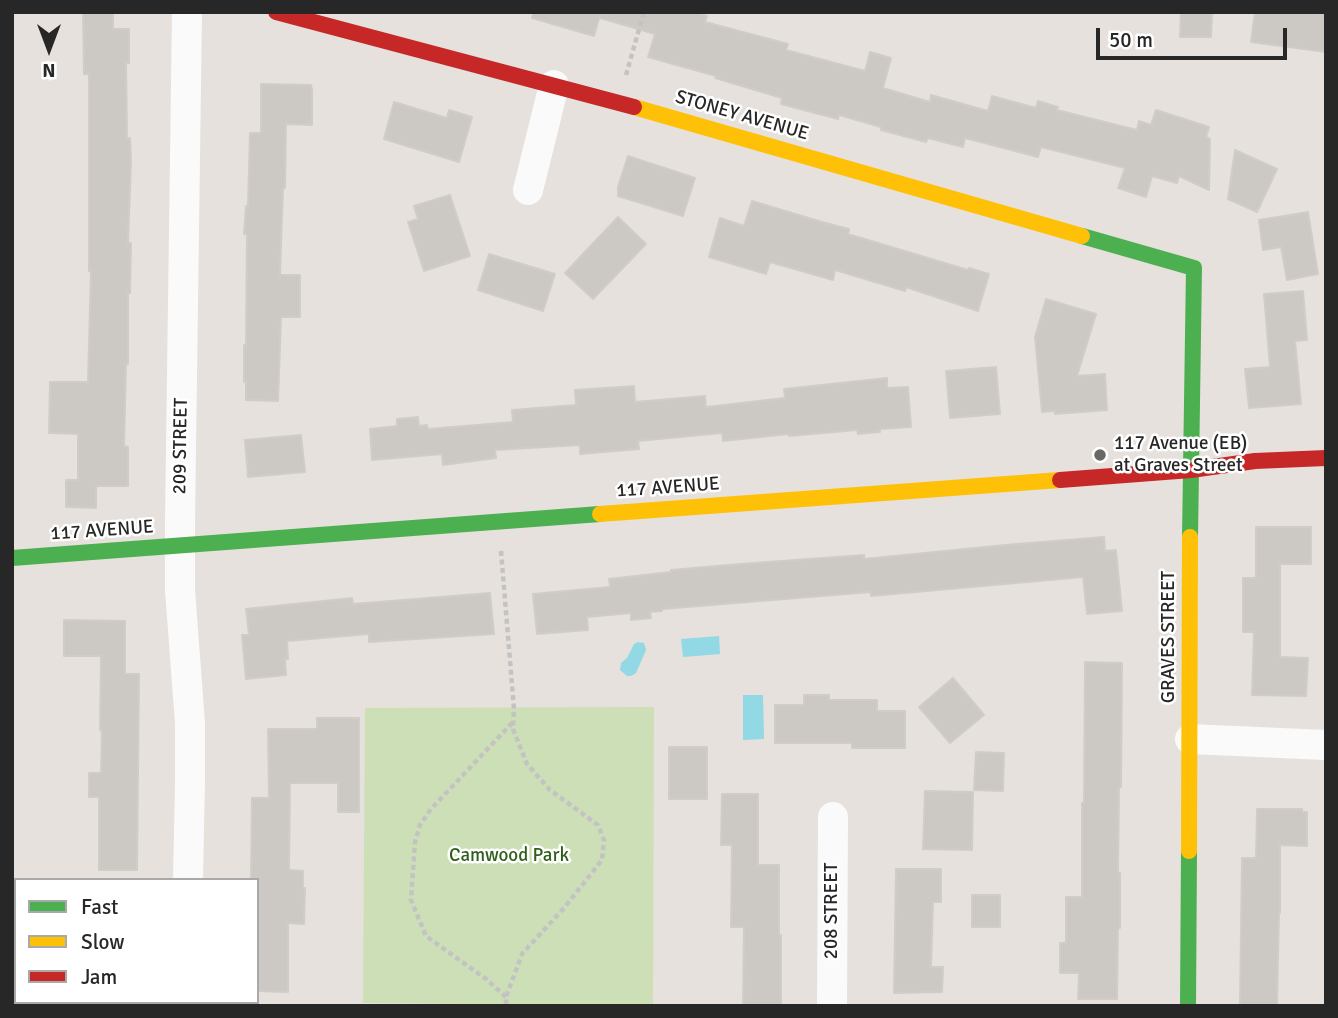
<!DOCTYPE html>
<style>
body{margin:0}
#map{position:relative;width:1338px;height:1018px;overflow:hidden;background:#e6e1dc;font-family:Signika,sans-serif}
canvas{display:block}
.frame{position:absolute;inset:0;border:14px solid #272727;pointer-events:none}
.legend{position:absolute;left:14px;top:878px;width:245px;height:126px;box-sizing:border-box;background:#fff;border:2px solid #a9a9a9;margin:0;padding:9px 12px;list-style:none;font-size:21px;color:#272727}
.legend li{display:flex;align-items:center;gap:14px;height:35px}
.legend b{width:35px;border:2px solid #a9a9a9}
.north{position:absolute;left:14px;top:14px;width:70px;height:70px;-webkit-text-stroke:5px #fff;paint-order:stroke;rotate:180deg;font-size:19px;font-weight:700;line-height:28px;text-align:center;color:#272727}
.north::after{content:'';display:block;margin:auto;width:24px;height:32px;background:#272727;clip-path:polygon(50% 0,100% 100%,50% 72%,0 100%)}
.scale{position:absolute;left:1096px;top:28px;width:191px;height:32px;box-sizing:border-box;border:4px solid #272727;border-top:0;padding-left:9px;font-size:21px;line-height:24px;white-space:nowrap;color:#272727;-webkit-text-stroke:5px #fff;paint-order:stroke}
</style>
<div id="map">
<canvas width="1338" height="1018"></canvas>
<div class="frame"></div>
<ul class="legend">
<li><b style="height:9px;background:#4caf50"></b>Fast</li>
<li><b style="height:9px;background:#ffc107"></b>Slow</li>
<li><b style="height:9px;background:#c62828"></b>Jam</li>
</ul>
<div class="north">N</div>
<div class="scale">50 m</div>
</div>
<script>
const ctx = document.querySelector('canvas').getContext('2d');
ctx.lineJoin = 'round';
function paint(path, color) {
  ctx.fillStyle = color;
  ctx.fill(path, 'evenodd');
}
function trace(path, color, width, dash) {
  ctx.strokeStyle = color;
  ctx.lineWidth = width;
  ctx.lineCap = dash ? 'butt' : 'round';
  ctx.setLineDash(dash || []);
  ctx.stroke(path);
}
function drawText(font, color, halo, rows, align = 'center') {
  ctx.font = font + ' Signika,sans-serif';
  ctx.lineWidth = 5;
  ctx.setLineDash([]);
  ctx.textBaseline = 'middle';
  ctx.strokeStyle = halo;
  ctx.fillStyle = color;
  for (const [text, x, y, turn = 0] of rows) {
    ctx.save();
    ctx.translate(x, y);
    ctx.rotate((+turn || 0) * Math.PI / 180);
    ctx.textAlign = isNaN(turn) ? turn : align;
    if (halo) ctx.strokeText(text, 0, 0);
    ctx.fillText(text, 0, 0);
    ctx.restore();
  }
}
const green = new Path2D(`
 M 654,707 L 653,1006 L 363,1003 L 365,708 Z`);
const water = new Path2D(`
 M 719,636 L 720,654 L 683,657 L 681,639 Z
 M 638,642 L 644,643 L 646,650 L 636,673 L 631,676 L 627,676 L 620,670 L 621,663 L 627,658 L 634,644 Z
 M 743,695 L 763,695 L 764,739 L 743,740 Z`);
const building = new Path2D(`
 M 83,12 L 113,12 L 113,29 L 129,29 L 129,63 L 126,63 L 127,138 L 130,138 L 131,160 L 128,243 L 131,243 L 130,293 L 128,293 L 128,364 L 126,364 L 124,446 L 128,447 L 128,486 L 96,486 L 96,508 L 66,507 L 66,480 L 78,480 L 78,434 L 49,433 L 50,382 L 88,382 L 91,271 L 89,271 L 89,74 L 84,74 Z
 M 533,12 L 601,12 L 594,36 L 532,18 Z
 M 601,12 L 694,12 L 707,16 L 705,22 L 788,44 L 786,50 L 865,71 L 870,52 L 891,58 L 883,88 L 930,102 L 931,95 L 988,111 L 992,96 L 1036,108 L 1038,101 L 1058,107 L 1057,110 L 1137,130 L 1139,121 L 1151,125 L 1156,110 L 1209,127 L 1206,137 L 1210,139 L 1209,190 L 1179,176 L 1177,183 L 1152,176 L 1146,197 L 1118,188 L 1125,168 L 1041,147 L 1038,157 L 965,138 L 963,147 L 928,138 L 926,142 L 881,130 L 881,127 L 839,115 L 838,119 L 781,104 L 782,98 L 715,78 L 716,76 L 648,57 L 655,34 L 600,18 Z
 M 1181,12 L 1212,12 L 1211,37 L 1180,37 Z
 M 1255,12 L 1326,12 L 1326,52 L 1251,42 Z
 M 261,84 L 311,85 L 312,90 L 312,125 L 286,124 L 285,188 L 283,188 L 280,275 L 300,275 L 300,317 L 281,317 L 278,401 L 246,400 L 246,382 L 244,382 L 244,345 L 246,345 L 247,234 L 244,234 L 246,206 L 248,206 L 250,133 L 261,133 Z
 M 394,102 L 447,118 L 449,110 L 472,117 L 459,162 L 384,139 Z
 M 1235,150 L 1277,169 L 1257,212 L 1228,199 Z
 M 628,156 L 695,178 L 683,216 L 618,196 L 618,187 Z
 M 450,195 L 470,256 L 424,271 L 408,222 L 418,219 L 414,206 Z
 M 752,201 L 822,222 L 849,229 L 848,234 L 968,270 L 969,268 L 989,274 L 978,311 L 906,287 L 905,291 L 835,270 L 833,280 L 770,262 L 766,274 L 709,257 L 720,218 L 744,226 Z
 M 1308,212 L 1318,274 L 1287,280 L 1281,247 L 1263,250 L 1259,220 Z
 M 618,217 L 646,244 L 593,299 L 565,273 Z
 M 489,254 L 555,274 L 543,311 L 478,290 Z
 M 1303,291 L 1307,340 L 1295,341 L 1301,404 L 1249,408 L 1245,369 L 1270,367 L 1264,294 Z
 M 1046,299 L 1096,314 L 1077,376 L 1105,374 L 1107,410 L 1055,414 L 1055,411 L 1042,412 L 1035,337 Z
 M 996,367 L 1000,414 L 950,418 L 946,371 Z
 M 887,378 L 887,388 L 908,387 L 911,427 L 880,429 L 880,432 L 858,434 L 857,430 L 789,436 L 788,434 L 723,441 L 722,433 L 638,441 L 639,449 L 580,454 L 580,445 L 495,450 L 496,458 L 443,465 L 442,454 L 372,460 L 370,429 L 397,426 L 397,419 L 418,417 L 419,426 L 427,425 L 428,429 L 513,422 L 512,410 L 576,405 L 575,390 L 634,386 L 635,402 L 705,396 L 706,407 L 785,398 L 784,389 Z
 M 301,435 L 305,472 L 248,477 L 245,440 Z
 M 1256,527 L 1311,527 L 1311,564 L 1280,564 L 1280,657 L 1308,658 L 1306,696 L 1252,695 L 1254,632 L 1243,632 L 1243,578 L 1256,578 Z
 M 1104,537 L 1105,551 L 1116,550 L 1122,611 L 1087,614 L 1083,577 L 871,596 L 871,592 L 662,609 L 662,611 L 650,612 L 651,618 L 631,620 L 631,613 L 587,617 L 588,630 L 537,634 L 533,594 L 610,587 L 609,579 L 671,572 L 671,570 L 740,564 L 864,555 L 864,559 L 1005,545 Z
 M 490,593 L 494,634 L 369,642 L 369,634 L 287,641 L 288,659 L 285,659 L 286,675 L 246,679 L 242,635 L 249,635 L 246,609 L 352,598 L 353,604 Z
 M 64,620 L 125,621 L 125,674 L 139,674 L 137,870 L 99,870 L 99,797 L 89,797 L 89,773 L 101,773 L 102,730 L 100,730 L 101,656 L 64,656 Z
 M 1085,662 L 1122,663 L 1121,787 L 1119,787 L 1118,873 L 1120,873 L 1120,928 L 1118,928 L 1117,999 L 1078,999 L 1079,973 L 1060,973 L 1060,943 L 1066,943 L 1066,897 L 1082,897 L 1082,803 L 1084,803 Z
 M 953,678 L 984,715 L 950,743 L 919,707 Z
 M 804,695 L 829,695 L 829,700 L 877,700 L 877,711 L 905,711 L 905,748 L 852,748 L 852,743 L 775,743 L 775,705 L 804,705 Z
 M 317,718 L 359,718 L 359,812 L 338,812 L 338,783 L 290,783 L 289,870 L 303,871 L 303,888 L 305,888 L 304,924 L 288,923 L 288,992 L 257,991 L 257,880 L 251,880 L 252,798 L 269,798 L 268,729 L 317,729 Z
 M 669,747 L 707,747 L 707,799 L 669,799 Z
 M 976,752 L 1004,753 L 1003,791 L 974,790 Z
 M 925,791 L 973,792 L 972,850 L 923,849 Z
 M 722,794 L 758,794 L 758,865 L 779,865 L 779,935 L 781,935 L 781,1006 L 743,1006 L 744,927 L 731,927 L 732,845 L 721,845 Z
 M 1257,809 L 1302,809 L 1302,812 L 1307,812 L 1307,846 L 1280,845 L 1280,913 L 1279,913 L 1277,1006 L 1240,1006 L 1242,858 L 1256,858 Z
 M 896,869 L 941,869 L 941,902 L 933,902 L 931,967 L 943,967 L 942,992 L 894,993 Z
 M 972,895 L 1000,895 L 1000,927 L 972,927 Z`);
const path = new Path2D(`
 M 626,75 L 644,12
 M 501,551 L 514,709 L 513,729 L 527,764 L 550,790 L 598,825 L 604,840 L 602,860 L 564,908 L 522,954 L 506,997 L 506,1006
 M 506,997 L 486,979 L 426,936 L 411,900 L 415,842 L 420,825 L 431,809 L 513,722`);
const street = new Path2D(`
 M 187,12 L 180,521 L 180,590 L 190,723 L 190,782 L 188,880
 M 528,190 L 554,85
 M 1190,739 L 1326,745
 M 186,1006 L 186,1002
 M 832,1006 L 833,817`);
const fast = new Path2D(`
 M 1082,236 L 1194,268 L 1190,537
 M 12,558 L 600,514
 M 1188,1006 L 1189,851`);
const slow = new Path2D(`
 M 634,107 L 1082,236
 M 600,514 L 1060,480
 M 1189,851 L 1190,537`);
const jam = new Path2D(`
 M 276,12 L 634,107
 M 1060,480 L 1191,470 L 1255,461 L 1326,458`);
const markers = [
 [1100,455,7,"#6a6866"]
];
const streetNames = [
 ["STONEY AVENUE",742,116,16],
 ["209 STREET",181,446,-89],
 ["117 AVENUE",668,488,-4],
 ["117 AVENUE",102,531,-4],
 ["GRAVES STREET",1169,637,-90],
 ["208 STREET",832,911,-90]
];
const poiNames = [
 ["117 Avenue (EB)",1114,444],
 ["at Graves Street",1114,466]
];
const parkNames = [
 ["Camwood Park",509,856]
];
paint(green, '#ccdfb6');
paint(water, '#92d8e5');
paint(building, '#ccc9c5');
trace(building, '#d0cdc9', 2);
trace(path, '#c4c3c3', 4.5, [5, 3.5]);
trace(street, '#fbfafa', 30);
trace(fast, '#4caf50', 16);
trace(slow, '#ffc107', 16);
trace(jam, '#c62828', 16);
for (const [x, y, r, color] of markers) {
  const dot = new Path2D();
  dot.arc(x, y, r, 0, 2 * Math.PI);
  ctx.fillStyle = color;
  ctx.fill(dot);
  trace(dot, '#fff', 2.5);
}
drawText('19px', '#272727', '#fff', streetNames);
drawText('19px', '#272727', '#fff', poiNames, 'left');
drawText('19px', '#305f1c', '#fff', parkNames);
</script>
